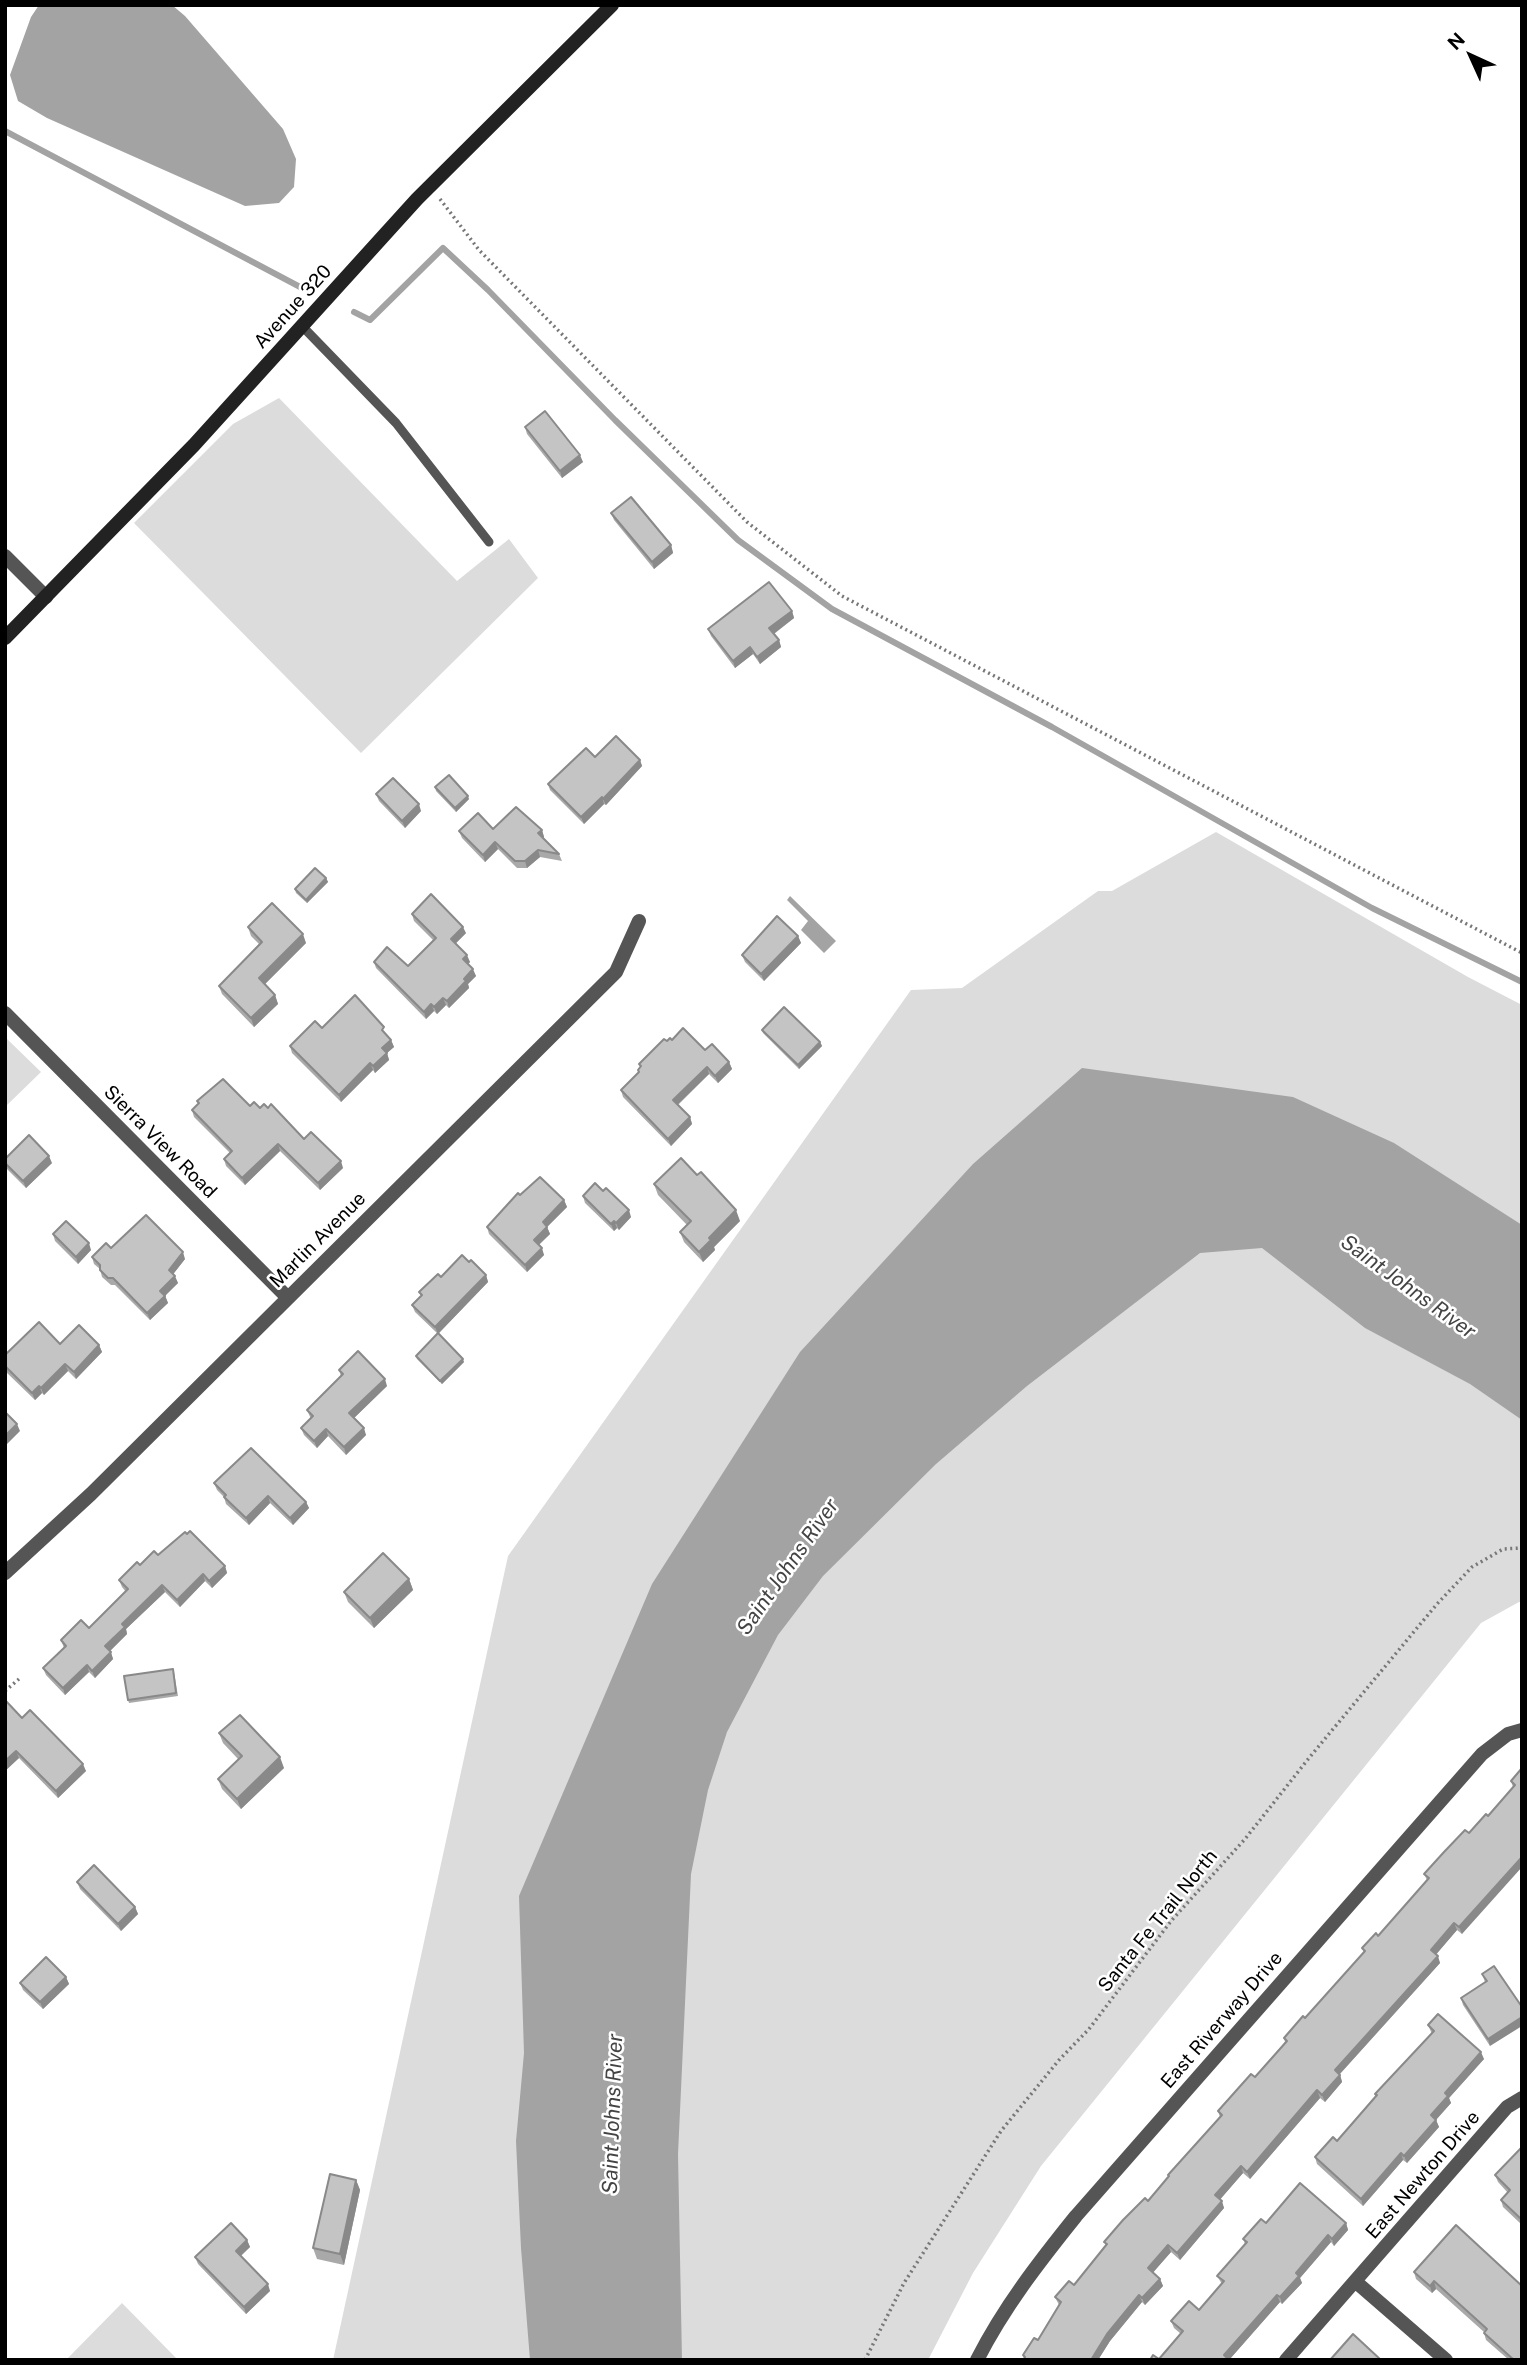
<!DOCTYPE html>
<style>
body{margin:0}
#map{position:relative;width:1527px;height:2365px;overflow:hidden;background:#fff;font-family:"Public Sans",sans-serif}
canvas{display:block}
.frame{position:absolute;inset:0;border:7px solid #000;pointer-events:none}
.north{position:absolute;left:1436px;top:21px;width:70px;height:70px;-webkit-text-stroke:5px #fff;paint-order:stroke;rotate:315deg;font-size:19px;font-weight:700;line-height:28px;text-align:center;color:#000}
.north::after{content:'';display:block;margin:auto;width:24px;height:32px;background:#000;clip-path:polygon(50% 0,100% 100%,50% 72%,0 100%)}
</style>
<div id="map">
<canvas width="1527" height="2365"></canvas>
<div class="frame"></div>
<div class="north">N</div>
</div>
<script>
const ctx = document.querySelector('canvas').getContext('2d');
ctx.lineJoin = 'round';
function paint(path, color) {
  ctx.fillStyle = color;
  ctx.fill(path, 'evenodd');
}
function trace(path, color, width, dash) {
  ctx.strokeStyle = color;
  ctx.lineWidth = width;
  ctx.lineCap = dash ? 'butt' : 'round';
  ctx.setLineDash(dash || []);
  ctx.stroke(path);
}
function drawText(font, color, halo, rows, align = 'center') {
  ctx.font = font + ' "Public Sans",sans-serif';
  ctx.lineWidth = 5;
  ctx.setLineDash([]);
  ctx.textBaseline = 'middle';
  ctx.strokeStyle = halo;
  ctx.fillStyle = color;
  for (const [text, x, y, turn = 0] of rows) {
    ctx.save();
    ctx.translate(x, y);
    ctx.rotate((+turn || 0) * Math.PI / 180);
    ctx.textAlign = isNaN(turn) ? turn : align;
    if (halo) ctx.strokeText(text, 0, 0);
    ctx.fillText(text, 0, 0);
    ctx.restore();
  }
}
const green = new Path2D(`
 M 279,398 L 457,581 L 509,539 L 538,578 L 361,753 L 134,523 L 233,424 Z
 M 1216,832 L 1468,977 L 1522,1005 L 1522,1603 L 1519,1602 L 1481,1623 L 1041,2166 L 973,2273 L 928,2360 L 333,2360 L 508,1556 L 911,990 L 962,988 L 1098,891 L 1112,891 Z
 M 5,1037 L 41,1072 L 5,1107 Z
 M 122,2303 L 178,2360 L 66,2360 Z`);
const water = new Path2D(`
 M 39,5 L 172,5 L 185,16 L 283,129 L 296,159 L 294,187 L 279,203 L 245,206 L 47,118 L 18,101 L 10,75 L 31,17 Z
 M 790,896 L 836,941 L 824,953 L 801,930 L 808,921 L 787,900 Z
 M 1082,1068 L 1293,1097 L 1394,1143 L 1522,1225 L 1522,1420 L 1470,1384 L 1365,1328 L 1262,1248 L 1200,1253 L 1027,1386 L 936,1464 L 823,1576 L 778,1635 L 727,1732 L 708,1790 L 691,1874 L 678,2154 L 682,2360 L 530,2360 L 521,2248 L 516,2141 L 524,2053 L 519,1896 L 652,1584 L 800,1352 L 973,1164 Z`);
const stream = new Path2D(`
 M 5,131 L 302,288
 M 354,312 L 370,320 L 443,248 L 488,290 L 615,420 L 738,540 L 832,609 L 1052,727 L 1372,908 L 1522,982`);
const path = new Path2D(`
 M 440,199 L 479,250 L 747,522 L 842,596 L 1522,953
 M 5,1691 L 19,1679
 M 865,2360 L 904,2283 L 1001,2131 L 1059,2060 L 1089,2029 L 1171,1921 L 1245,1839 L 1309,1758 L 1437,1604 L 1472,1567 L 1503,1549 L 1522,1548`);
const lane = new Path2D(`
 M 302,326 L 396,423 L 489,542`);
const street = new Path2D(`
 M 5,556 L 46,597
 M 5,1013 L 287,1297
 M 5,1573 L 91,1494 L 616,972 L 639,921
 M 1356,2282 L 1446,2360
 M 977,2360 C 1004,2307 1039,2262 1076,2216 L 1482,1754 L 1508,1734 L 1522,1730
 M 1286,2360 L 1507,2107 L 1522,2098`);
const secondary = new Path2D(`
 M 5,638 L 194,445 L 417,199 L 612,5`);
const wall = new Path2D(`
 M 525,427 L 583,462 L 562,478 L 527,434 Z
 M 611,513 L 671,545 L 673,553 L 654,569 L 614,520 Z
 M 792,611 L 794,618 L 774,634 L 779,640 L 781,647 L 760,664 L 753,654 L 735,668 L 711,636 L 708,629 Z
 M 595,757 L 640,760 L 642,766 L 606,805 L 604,804 L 584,824 L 550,790 L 548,784 Z
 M 435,787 L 469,799 L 456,812 L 436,791 Z
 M 376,794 L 421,811 L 405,828 L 379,801 Z
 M 493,829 L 542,830 L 544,837 L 543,838 L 559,854 L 562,861 L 540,857 L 527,868 L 517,868 L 498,849 L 485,862 L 462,838 L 459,831 Z
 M 326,878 L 328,882 L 307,903 L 296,893 L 295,889 Z
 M 412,914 L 466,933 L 456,943 L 470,962 L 468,964 L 476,976 L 468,984 L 469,988 L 449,1008 L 446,1005 L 437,1014 L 434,1011 L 426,1019 L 376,968 L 374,962 L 408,966 L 433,940 L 414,921 Z
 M 248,927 L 306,943 L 265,984 L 275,995 L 278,1004 L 254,1027 L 222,994 L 219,986 L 259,944 L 251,936 Z
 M 798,936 L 801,943 L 764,981 L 745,962 L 742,955 Z
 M 322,1028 L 386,1035 L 391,1040 L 394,1047 L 387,1053 L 389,1060 L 375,1073 L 373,1070 L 341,1102 L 292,1053 L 290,1046 Z
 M 762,1030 L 820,1042 L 822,1046 L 799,1069 L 763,1033 Z
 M 672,1040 L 705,1050 L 729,1062 L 732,1069 L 718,1083 L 709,1074 L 678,1105 L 690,1117 L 692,1124 L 671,1146 L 623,1097 L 621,1090 L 639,1073 L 638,1070 L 640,1067 L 639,1064 L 667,1041 Z
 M 197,1101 L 250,1106 L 260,1108 L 304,1139 L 343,1168 L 320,1190 L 280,1151 L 245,1185 L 226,1166 L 224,1159 L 230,1153 L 194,1117 L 192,1110 L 198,1104 Z
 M 5,1159 L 52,1163 L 26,1188 L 6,1168 Z
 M 654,1184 L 740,1221 L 714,1247 L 715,1250 L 703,1262 L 684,1242 L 680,1232 L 687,1225 L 658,1195 Z
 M 520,1195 L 564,1200 L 567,1207 L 547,1227 L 550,1234 L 539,1245 L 544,1255 L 527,1272 L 489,1234 L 487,1227 Z
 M 583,1196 L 631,1217 L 619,1230 L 617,1228 L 614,1231 L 585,1203 Z
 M 53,1234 L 91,1250 L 78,1264 L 55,1241 Z
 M 111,1248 L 185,1259 L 173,1274 L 178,1283 L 165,1295 L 168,1303 L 150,1320 L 115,1285 L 111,1285 L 102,1277 L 100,1269 L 94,1264 L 92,1257 Z
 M 486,1275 L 488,1282 L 438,1334 L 415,1312 L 412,1305 L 421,1296 L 419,1292 L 441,1277 Z
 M 60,1344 L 99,1345 L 102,1352 L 76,1379 L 68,1371 L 44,1395 L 42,1393 L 35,1400 L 5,1371 L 5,1355 Z
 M 416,1356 L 464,1362 L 442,1384 L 417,1359 Z
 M 339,1370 L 387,1386 L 354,1418 L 366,1435 L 346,1455 L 328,1436 L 317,1448 L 304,1435 L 301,1428 L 311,1419 L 307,1410 L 341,1376 Z
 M 214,1483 L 306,1502 L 309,1508 L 293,1525 L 270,1503 L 249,1525 L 226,1504 L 224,1497 L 217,1490 Z
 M 158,1555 L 225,1566 L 227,1573 L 212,1588 L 205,1581 L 180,1607 L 165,1592 L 126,1629 L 127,1634 L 110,1651 L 113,1659 L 95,1678 L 89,1672 L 65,1695 L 46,1675 L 43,1668 L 64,1648 L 61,1640 L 89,1628 L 126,1592 L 122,1587 L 119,1580 L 140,1565 Z
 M 409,1579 L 413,1590 L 374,1628 L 348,1602 L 344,1592 Z
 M 174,1672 L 178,1696 L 129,1703 L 128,1700 Z
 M 22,1718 L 86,1771 L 58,1798 L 19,1758 L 5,1771 Z
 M 219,1733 L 284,1768 L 241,1809 L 222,1789 L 218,1779 L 238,1759 L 223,1743 Z
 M 1522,1768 L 1462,1934 L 1457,1930 L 1436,1954 L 1440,1963 L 1340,2074 L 1342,2082 L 1325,2102 L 1320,2098 L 1250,2179 L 1243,2173 L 1220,2199 L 1224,2208 L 1180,2260 L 1171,2252 L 1153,2272 L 1160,2279 L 1163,2286 L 1145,2305 L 1142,2302 L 1110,2341 L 1098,2360 L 1024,2360 L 1023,2355 L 1038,2340 L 1059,2305 L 1055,2297 L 1074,2285 L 1106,2246 L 1104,2242 L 1148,2201 L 1169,2177 L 1168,2175 L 1220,2117 L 1218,2111 L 1255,2077 L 1285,2042 L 1284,2038 L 1305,2018 L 1364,1953 L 1362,1948 L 1378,1936 L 1427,1880 L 1424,1874 L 1488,1816 L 1513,1787 L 1511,1781 Z
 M 77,1882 L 135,1907 L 138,1914 L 121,1931 L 80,1889 Z
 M 1494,1966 L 1490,2046 L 1463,2005 L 1461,1998 L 1485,1982 L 1482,1974 Z
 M 66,1977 L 69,1984 L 43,2009 L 23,1990 L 20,1983 Z
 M 1428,2025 L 1484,2059 L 1449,2098 L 1451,2103 L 1436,2120 L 1439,2127 L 1407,2163 L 1403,2160 L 1363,2206 L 1317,2164 L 1315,2157 L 1337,2141 L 1376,2097 L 1375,2094 L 1432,2034 Z
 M 1522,2147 L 1522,2225 L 1503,2207 L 1501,2200 L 1508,2193 L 1498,2182 L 1495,2175 Z
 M 356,2180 L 360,2190 L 344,2265 L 317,2259 L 313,2248 Z
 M 1266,2223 L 1346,2223 L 1348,2230 L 1334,2246 L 1331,2242 L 1300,2278 L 1302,2283 L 1282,2304 L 1280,2302 L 1229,2360 L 1150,2360 L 1159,2359 L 1181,2334 L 1174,2328 L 1171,2321 L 1199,2310 L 1222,2284 L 1217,2276 L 1245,2244 L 1243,2239 Z
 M 1456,2225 L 1522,2360 L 1509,2360 L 1486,2340 L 1484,2333 L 1484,2332 L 1436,2289 L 1432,2293 L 1416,2279 L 1414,2272 Z
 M 247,2240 L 250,2247 L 241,2256 L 270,2291 L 246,2314 L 198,2264 L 195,2257 Z`);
const shadedWall = new Path2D(`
 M 580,455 L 583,462 L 562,478 L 560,471 Z
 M 671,545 L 673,553 L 654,569 L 652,562 Z
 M 792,611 L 794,618 L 772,635 L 769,628 Z
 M 779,640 L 781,647 L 760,664 L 757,657 Z
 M 750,647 L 753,654 L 735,668 L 733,661 Z
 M 640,760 L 642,766 L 606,805 L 603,799 Z
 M 468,796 L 469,799 L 456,812 L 455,808 Z
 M 602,797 L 604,804 L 584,824 L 581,817 Z
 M 419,804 L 421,811 L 405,828 L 402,821 Z
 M 542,830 L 544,837 L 541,840 L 538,833 Z
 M 495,842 L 498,849 L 485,862 L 483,855 Z
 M 538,850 L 540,857 L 527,868 L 525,861 Z
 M 326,878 L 328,882 L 307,903 L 306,900 Z
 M 463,927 L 466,933 L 453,946 L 451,939 Z
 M 303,934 L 306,943 L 262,987 L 259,978 Z
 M 798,936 L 801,943 L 764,981 L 761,974 Z
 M 467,955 L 470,962 L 466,966 L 463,959 Z
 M 473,969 L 476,976 L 468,984 L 469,988 L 449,1008 L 447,1001 Z
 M 275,995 L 278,1004 L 254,1027 L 251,1018 Z
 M 443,998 L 446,1005 L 437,1014 L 434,1007 Z
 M 431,1004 L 434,1011 L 426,1019 L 424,1012 Z
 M 391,1040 L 394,1047 L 387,1053 L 389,1060 L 375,1073 L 373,1066 L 382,1048 Z
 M 820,1042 L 822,1046 L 799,1069 L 798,1065 Z
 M 729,1062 L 732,1069 L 718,1083 L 715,1076 Z
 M 370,1063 L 373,1070 L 341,1102 L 339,1095 Z
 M 707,1067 L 709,1074 L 675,1107 L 673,1100 Z
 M 690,1117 L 692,1124 L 671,1146 L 668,1139 Z
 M 278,1144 L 280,1151 L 245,1185 L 242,1178 Z
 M 49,1156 L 52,1163 L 26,1188 L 23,1181 Z
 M 341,1161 L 343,1168 L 320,1190 L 318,1183 Z
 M 564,1200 L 567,1207 L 545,1229 L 543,1222 Z
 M 629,1210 L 631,1217 L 619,1230 L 616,1223 Z
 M 736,1210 L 740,1221 L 714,1247 L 715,1250 L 703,1262 L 699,1252 L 709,1238 Z
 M 614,1221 L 617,1228 L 614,1231 L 611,1224 Z
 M 547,1227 L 550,1234 L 536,1247 L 534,1240 Z
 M 89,1243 L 91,1250 L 78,1264 L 76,1257 Z
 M 542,1248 L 544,1255 L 527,1272 L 525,1265 Z
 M 183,1252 L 185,1259 L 171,1277 L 169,1270 Z
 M 486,1275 L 488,1282 L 438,1334 L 435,1327 Z
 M 175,1276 L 178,1283 L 163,1298 L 160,1291 Z
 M 165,1296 L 168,1303 L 150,1320 L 147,1313 Z
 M 99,1345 L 102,1352 L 76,1379 L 74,1372 Z
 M 463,1359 L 464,1362 L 442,1384 L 440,1381 Z
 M 65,1364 L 68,1371 L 44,1395 L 41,1388 Z
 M 385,1379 L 387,1386 L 352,1420 L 349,1413 Z
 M 39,1386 L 42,1393 L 35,1400 L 32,1393 Z
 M 17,1424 L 20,1431 L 5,1446 L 5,1436 Z
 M 364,1428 L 366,1435 L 346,1455 L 344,1447 Z
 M 326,1429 L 328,1436 L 317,1448 L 314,1441 Z
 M 268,1496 L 270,1503 L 249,1525 L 246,1518 Z
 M 306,1502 L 309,1508 L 293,1525 L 290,1518 Z
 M 225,1566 L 227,1573 L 212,1588 L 209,1581 Z
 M 203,1574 L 205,1581 L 180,1607 L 177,1600 Z
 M 409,1579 L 413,1590 L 374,1628 L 370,1618 Z
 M 162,1585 L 165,1592 L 126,1629 L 127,1634 L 108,1653 L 105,1646 L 122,1624 Z
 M 111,1652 L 113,1659 L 95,1678 L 92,1671 Z
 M 87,1665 L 89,1672 L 65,1695 L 63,1688 Z
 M 16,1751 L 19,1758 L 5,1771 L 5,1761 Z
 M 280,1757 L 284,1768 L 241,1809 L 237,1799 Z
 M 83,1764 L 86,1771 L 58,1798 L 56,1791 Z
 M 1522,1857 L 1522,1867 L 1462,1934 L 1459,1927 Z
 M 135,1907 L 138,1914 L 121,1931 L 118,1924 Z
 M 1454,1923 L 1457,1930 L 1434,1957 L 1431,1950 Z
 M 1438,1956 L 1440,1963 L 1337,2077 L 1335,2070 Z
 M 66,1977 L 69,1984 L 43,2009 L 40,2002 Z
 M 1522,2017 L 1522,2026 L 1490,2046 L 1488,2039 Z
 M 1481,2052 L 1484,2059 L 1449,2098 L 1451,2103 L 1434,2122 L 1431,2115 L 1445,2093 Z
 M 1340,2075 L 1342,2082 L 1325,2102 L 1322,2095 Z
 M 1317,2090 L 1320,2098 L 1250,2179 L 1247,2172 Z
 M 1436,2120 L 1439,2127 L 1407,2163 L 1404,2156 Z
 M 1401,2153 L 1403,2160 L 1363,2206 L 1361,2199 Z
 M 1241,2166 L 1243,2173 L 1218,2202 L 1215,2195 Z
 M 356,2180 L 360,2190 L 344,2265 L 340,2254 Z
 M 1222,2201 L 1224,2208 L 1180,2260 L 1177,2253 Z
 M 1346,2223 L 1348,2230 L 1334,2246 L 1332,2239 Z
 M 1328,2235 L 1331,2242 L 1300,2278 L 1302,2283 L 1282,2304 L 1280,2297 L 1296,2273 Z
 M 247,2240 L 250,2247 L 238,2258 L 236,2251 Z
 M 1168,2245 L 1171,2252 L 1151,2275 L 1148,2268 Z
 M 1160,2279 L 1163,2286 L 1145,2305 L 1142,2298 Z
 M 1434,2281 L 1436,2289 L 1432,2293 L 1430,2286 Z
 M 268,2284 L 270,2291 L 246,2314 L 244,2307 Z
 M 1139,2295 L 1142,2302 L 1110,2341 L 1098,2360 L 1091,2360 L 1107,2334 Z
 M 1277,2295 L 1280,2302 L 1229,2360 L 1226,2360 L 1224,2355 Z`);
const building = new Path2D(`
 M 545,411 L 580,455 L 560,471 L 525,427 Z
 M 631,497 L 671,545 L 652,562 L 611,513 Z
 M 769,582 L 792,611 L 769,628 L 779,640 L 757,657 L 750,647 L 733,661 L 708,629 Z
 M 616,736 L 640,760 L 603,799 L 602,797 L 581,817 L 548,784 L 586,748 L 595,757 Z
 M 449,775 L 468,796 L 455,808 L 435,787 Z
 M 393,778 L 419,804 L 402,821 L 376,794 Z
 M 516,807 L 542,830 L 538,833 L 559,854 L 538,850 L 525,861 L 515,861 L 495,842 L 483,855 L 459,831 L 478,813 L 493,829 Z
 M 315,868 L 326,878 L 306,900 L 295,889 Z
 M 431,894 L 463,927 L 451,939 L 467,955 L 463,959 L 473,969 L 464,979 L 466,981 L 447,1001 L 443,998 L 434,1007 L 431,1004 L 424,1012 L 374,962 L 387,947 L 408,966 L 436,938 L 412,914 Z
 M 272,903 L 303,934 L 259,978 L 275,995 L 251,1018 L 219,986 L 262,942 L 248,927 Z
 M 777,916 L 798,936 L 761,974 L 742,955 Z
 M 355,995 L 384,1027 L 382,1030 L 391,1040 L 382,1048 L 387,1053 L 373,1066 L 370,1063 L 339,1095 L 290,1046 L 315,1021 L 322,1028 Z
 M 784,1007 L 820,1042 L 798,1065 L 762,1030 Z
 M 683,1028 L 705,1050 L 712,1044 L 729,1062 L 715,1076 L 707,1067 L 673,1100 L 690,1117 L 668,1139 L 621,1090 L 639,1072 L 638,1070 L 641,1066 L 639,1064 L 664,1039 L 667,1041 L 670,1038 L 672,1040 Z
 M 223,1079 L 250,1106 L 254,1102 L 260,1108 L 264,1104 L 268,1108 L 271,1104 L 304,1139 L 311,1132 L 341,1161 L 318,1183 L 278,1144 L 242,1178 L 224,1159 L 232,1151 L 192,1110 L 199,1103 L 197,1101 Z
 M 29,1135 L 49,1156 L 23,1181 L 5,1163 L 5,1159 Z
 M 681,1158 L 697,1175 L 701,1172 L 736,1210 L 709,1238 L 711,1240 L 699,1252 L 680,1232 L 691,1221 L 654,1184 Z
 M 540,1177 L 564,1200 L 543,1222 L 547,1227 L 534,1240 L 542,1248 L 525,1265 L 487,1227 L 518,1193 L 520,1195 Z
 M 595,1183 L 603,1191 L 606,1188 L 629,1210 L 616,1223 L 614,1221 L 611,1224 L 583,1196 Z
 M 146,1215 L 183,1252 L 169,1270 L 175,1276 L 160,1291 L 165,1296 L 147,1313 L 113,1278 L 108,1278 L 100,1270 L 100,1265 L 92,1257 L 106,1243 L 111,1248 Z
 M 66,1221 L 89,1243 L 76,1257 L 53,1234 Z
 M 462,1255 L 469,1262 L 471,1260 L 486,1275 L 435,1327 L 412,1305 L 422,1295 L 419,1292 L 438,1274 L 441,1277 Z
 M 39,1322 L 60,1344 L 79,1325 L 99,1345 L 74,1372 L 65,1364 L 41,1388 L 39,1386 L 32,1393 L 5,1366 L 5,1355 Z
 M 438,1333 L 463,1359 L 440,1381 L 416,1356 Z
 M 358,1351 L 385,1379 L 349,1413 L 364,1428 L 344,1447 L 326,1429 L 314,1441 L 301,1428 L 313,1416 L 307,1410 L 343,1374 L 339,1370 Z
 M 5,1412 L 17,1424 L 5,1436 Z
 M 251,1448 L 306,1502 L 290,1518 L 268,1496 L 246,1518 L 224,1497 L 226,1495 L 214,1483 Z
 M 190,1531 L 225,1566 L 209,1581 L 203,1574 L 177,1600 L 162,1585 L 122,1624 L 125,1627 L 105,1646 L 111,1652 L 92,1671 L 87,1665 L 63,1688 L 43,1668 L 66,1646 L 61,1640 L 81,1620 L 89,1628 L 128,1589 L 119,1580 L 137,1562 L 140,1565 L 154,1551 L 158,1555 L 185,1532 L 187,1534 Z
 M 383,1553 L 409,1579 L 370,1618 L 344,1592 Z
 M 173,1669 L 176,1693 L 128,1700 L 124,1676 Z
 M 5,1700 L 22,1718 L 30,1710 L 83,1764 L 56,1791 L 16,1751 L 5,1761 Z
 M 240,1715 L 280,1757 L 237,1799 L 218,1779 L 242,1756 L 219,1733 Z
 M 1522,1768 L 1522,1857 L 1459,1927 L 1454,1923 L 1431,1950 L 1438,1956 L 1335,2070 L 1340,2075 L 1322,2095 L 1317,2090 L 1247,2172 L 1241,2166 L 1215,2195 L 1222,2201 L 1177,2253 L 1168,2245 L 1148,2268 L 1160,2279 L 1142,2298 L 1139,2295 L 1107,2334 L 1091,2360 L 1024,2360 L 1025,2357 L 1023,2355 L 1034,2338 L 1038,2340 L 1061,2302 L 1055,2297 L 1069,2281 L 1074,2285 L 1107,2244 L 1104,2242 L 1123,2220 L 1145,2198 L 1148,2201 L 1169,2176 L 1168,2175 L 1222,2115 L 1218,2111 L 1251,2074 L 1255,2077 L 1287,2041 L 1284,2038 L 1303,2016 L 1305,2018 L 1365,1951 L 1362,1948 L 1376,1933 L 1378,1936 L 1429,1878 L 1424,1874 L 1444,1852 L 1465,1830 L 1469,1833 L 1486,1814 L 1488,1816 L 1515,1785 L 1511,1781 Z
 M 94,1865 L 135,1907 L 118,1924 L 77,1882 Z
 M 46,1957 L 66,1977 L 40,2002 L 20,1983 Z
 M 1494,1966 L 1522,2007 L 1522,2017 L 1488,2039 L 1461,1998 L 1487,1981 L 1482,1974 Z
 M 1438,2014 L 1481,2052 L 1445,2093 L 1448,2096 L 1431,2115 L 1436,2120 L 1404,2156 L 1401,2153 L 1361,2199 L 1315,2157 L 1333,2137 L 1337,2141 L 1377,2095 L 1375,2094 L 1434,2031 L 1428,2025 Z
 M 1522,2147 L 1522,2216 L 1520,2218 L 1501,2200 L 1510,2190 L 1495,2175 Z
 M 330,2174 L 356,2180 L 340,2254 L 313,2248 Z
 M 1300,2183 L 1346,2223 L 1332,2239 L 1328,2235 L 1296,2273 L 1299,2276 L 1280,2297 L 1277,2295 L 1224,2355 L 1227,2358 L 1226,2360 L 1150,2360 L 1153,2355 L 1159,2359 L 1183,2331 L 1171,2321 L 1189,2301 L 1199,2310 L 1224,2281 L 1217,2276 L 1247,2242 L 1243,2239 L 1261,2219 L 1266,2223 Z
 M 231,2223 L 247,2240 L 236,2251 L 268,2284 L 244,2307 L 195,2257 Z
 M 1456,2225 L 1522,2286 L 1522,2360 L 1514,2360 L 1484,2333 L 1487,2329 L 1434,2281 L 1430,2286 L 1414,2272 Z
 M 1353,2334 L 1381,2360 L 1330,2360 Z`);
const streetNames = [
 ["Avenue 320",293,307,-48],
 ["Sierra View Road",160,1142,45],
 ["Marlin Avenue",318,1240,-45],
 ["Santa Fe Trail North",1158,1921,-51],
 ["East Riverway Drive",1222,2020,-49],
 ["East Newton Drive",1423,2175,-49]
];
const waterNames = [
 ["Saint Johns River",1408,1287,36],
 ["Saint Johns River",788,1567,-55],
 ["Saint Johns River",613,2114,-88]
];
paint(green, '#dcdcdc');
paint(water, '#a3a3a3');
trace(stream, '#a3a3a3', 6);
trace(path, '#777', 3.5, [2, 3.5]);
trace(lane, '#555', 9);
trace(street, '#555', 14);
trace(secondary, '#222', 14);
paint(wall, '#a9a9a9');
paint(shadedWall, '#898989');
paint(building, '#c4c4c4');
trace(building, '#898989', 2);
drawText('19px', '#000', '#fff', streetNames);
drawText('italic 21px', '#444', '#fff', waterNames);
</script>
